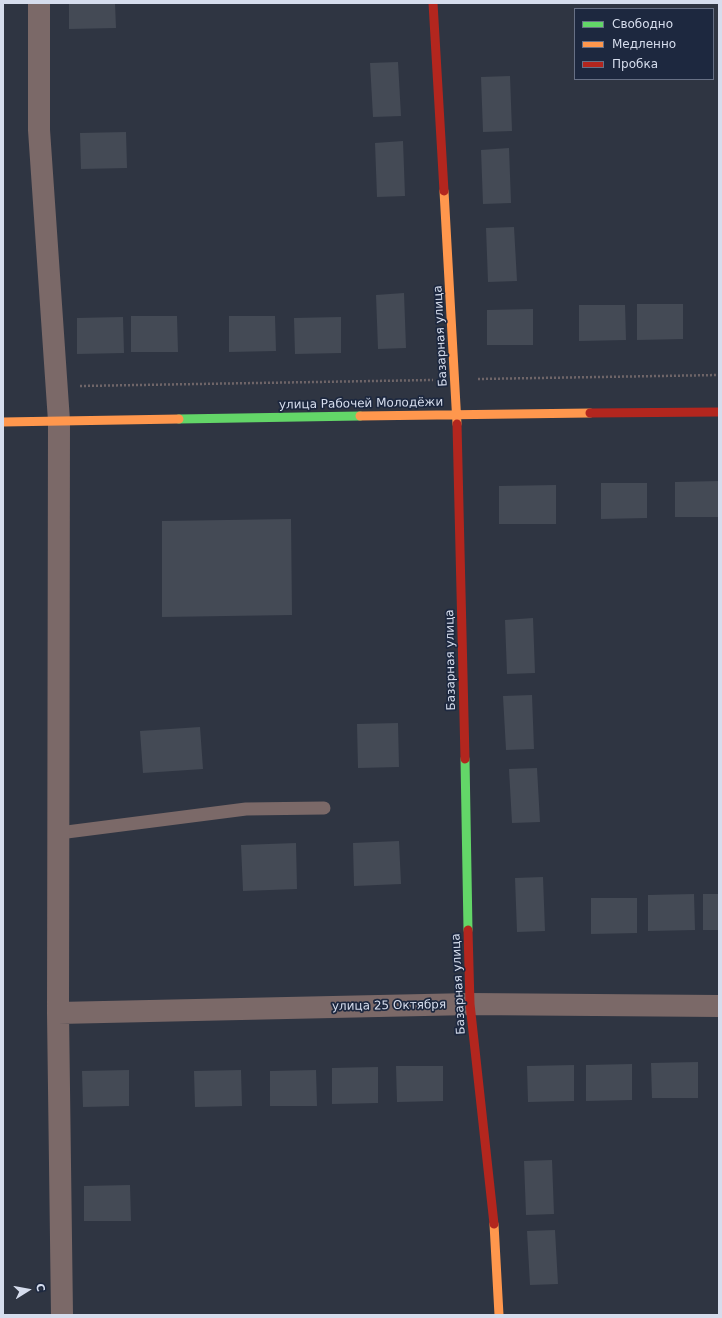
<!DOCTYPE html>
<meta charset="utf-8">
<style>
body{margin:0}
#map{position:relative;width:722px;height:1318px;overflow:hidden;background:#2f3542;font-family:"DejaVu Sans",sans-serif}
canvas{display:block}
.frame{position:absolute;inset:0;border:4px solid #d6dded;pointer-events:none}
.legend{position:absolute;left:574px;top:8px;width:140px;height:72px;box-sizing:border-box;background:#1d283f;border:1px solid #677085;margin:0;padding:5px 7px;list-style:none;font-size:12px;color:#d6dded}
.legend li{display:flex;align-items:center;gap:8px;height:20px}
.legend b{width:20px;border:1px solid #677085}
.north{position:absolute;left:8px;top:1270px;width:40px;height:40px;-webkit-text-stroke:3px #1d283f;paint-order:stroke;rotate:79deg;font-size:11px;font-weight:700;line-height:16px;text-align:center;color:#d6dded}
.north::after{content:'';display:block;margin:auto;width:14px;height:18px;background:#d6dded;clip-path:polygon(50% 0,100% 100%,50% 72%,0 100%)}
</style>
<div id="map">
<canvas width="722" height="1318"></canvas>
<div class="frame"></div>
<ul class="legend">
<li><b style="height:5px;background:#63d668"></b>Свободно</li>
<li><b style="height:5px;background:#ff974d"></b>Медленно</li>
<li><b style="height:5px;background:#b3261e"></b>Пробка</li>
</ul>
<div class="north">С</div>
</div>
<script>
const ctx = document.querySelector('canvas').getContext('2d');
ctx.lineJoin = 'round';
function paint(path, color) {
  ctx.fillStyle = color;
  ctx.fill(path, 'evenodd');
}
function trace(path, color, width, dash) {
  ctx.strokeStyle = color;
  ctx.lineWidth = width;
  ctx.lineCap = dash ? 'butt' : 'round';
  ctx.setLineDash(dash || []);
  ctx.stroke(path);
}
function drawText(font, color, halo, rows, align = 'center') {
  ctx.font = font + ' "DejaVu Sans",sans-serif';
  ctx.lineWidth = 3.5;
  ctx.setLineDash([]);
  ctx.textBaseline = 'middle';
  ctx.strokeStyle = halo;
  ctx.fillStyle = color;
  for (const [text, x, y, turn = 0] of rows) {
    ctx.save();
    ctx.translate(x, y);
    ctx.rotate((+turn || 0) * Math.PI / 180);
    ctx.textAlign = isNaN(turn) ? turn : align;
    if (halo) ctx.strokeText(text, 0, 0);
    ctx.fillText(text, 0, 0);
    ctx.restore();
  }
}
const building = new Path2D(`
 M 69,3 L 115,3 L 116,28 L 69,29 Z
 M 398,62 L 401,116 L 373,117 L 370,63 Z
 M 510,76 L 512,131 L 483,132 L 481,77 Z
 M 126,132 L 127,168 L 81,169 L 80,133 Z
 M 403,141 L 405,196 L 377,197 L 375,143 Z
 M 509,148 L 511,203 L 483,204 L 481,150 Z
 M 514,227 L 517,281 L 488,282 L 486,228 Z
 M 404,293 L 406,348 L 378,349 L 376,295 Z
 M 637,304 L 683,304 L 683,339 L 637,340 Z
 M 579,305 L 625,305 L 626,340 L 579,341 Z
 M 533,309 L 533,345 L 487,345 L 487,310 Z
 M 131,316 L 177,316 L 178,352 L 131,352 Z
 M 229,316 L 275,316 L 276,351 L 229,352 Z
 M 123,317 L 124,353 L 77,354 L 77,318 Z
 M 341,317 L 341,353 L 295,354 L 294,318 Z
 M 719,481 L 719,517 L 675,517 L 675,482 Z
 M 601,483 L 647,483 L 647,518 L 601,519 Z
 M 556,485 L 556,524 L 499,524 L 499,486 Z
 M 291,519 L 292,615 L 162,617 L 162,521 Z
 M 533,618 L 535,673 L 507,674 L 505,620 Z
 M 532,695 L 534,749 L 506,750 L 503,696 Z
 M 398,723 L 399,767 L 358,768 L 357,724 Z
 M 200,727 L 203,769 L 143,773 L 140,731 Z
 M 537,768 L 540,822 L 512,823 L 509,769 Z
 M 399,841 L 401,884 L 354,886 L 353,843 Z
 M 296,843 L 297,889 L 243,891 L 241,845 Z
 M 543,877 L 545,931 L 517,932 L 515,878 Z
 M 694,894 L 695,930 L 648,931 L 648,895 Z
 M 703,894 L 719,894 L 719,930 L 703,930 Z
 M 591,898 L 637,898 L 637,933 L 591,934 Z
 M 698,1062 L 698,1098 L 652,1098 L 651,1063 Z
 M 632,1064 L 632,1100 L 586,1101 L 586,1065 Z
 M 574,1065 L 574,1101 L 528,1102 L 527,1066 Z
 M 396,1066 L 443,1066 L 443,1101 L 397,1102 Z
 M 378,1067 L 378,1103 L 332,1104 L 332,1068 Z
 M 129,1070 L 129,1106 L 83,1107 L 82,1071 Z
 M 241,1070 L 242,1106 L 195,1107 L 194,1071 Z
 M 316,1070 L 317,1106 L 270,1106 L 270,1071 Z
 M 552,1160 L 554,1214 L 526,1215 L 524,1161 Z
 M 130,1185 L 131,1221 L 84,1221 L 84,1186 Z
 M 555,1230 L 558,1284 L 530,1285 L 527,1231 Z`);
const path = new Path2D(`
 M 478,379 L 719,375
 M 80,386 L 433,380`);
const lane = new Path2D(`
 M 59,833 L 246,809 L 324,808`);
const street = new Path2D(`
 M 39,3 L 39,130 L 59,421 L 58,1013 L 62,1315
 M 58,1013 L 470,1004 L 719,1006`);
const fast = new Path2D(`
 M 179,419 L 360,416
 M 465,759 L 468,930`);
const slow = new Path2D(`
 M 444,191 L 457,424
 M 360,416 L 590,413
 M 3,422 L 179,419
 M 494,1224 L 499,1315`);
const jam = new Path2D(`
 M 433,3 L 444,191
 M 590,413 L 719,412
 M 457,424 L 465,759
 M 468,930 L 470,1004 L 494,1224`);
const streetNames = [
 ["Базарная улица",441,336,-93],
 ["улица Рабочей Молодёжи",361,404,-1],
 ["Базарная улица",451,660,-91],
 ["Базарная улица",459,984,-93],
 ["улица 25 Октября",389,1006,-1]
];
paint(building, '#444a55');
trace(path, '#6f6568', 2.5, [2, 2]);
trace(lane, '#7b6968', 13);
trace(street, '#7b6968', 22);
trace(fast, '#63d668', 9);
trace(slow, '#ff974d', 9);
trace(jam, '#b3261e', 9);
drawText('12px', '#d6dded', '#1d283f', streetNames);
</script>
